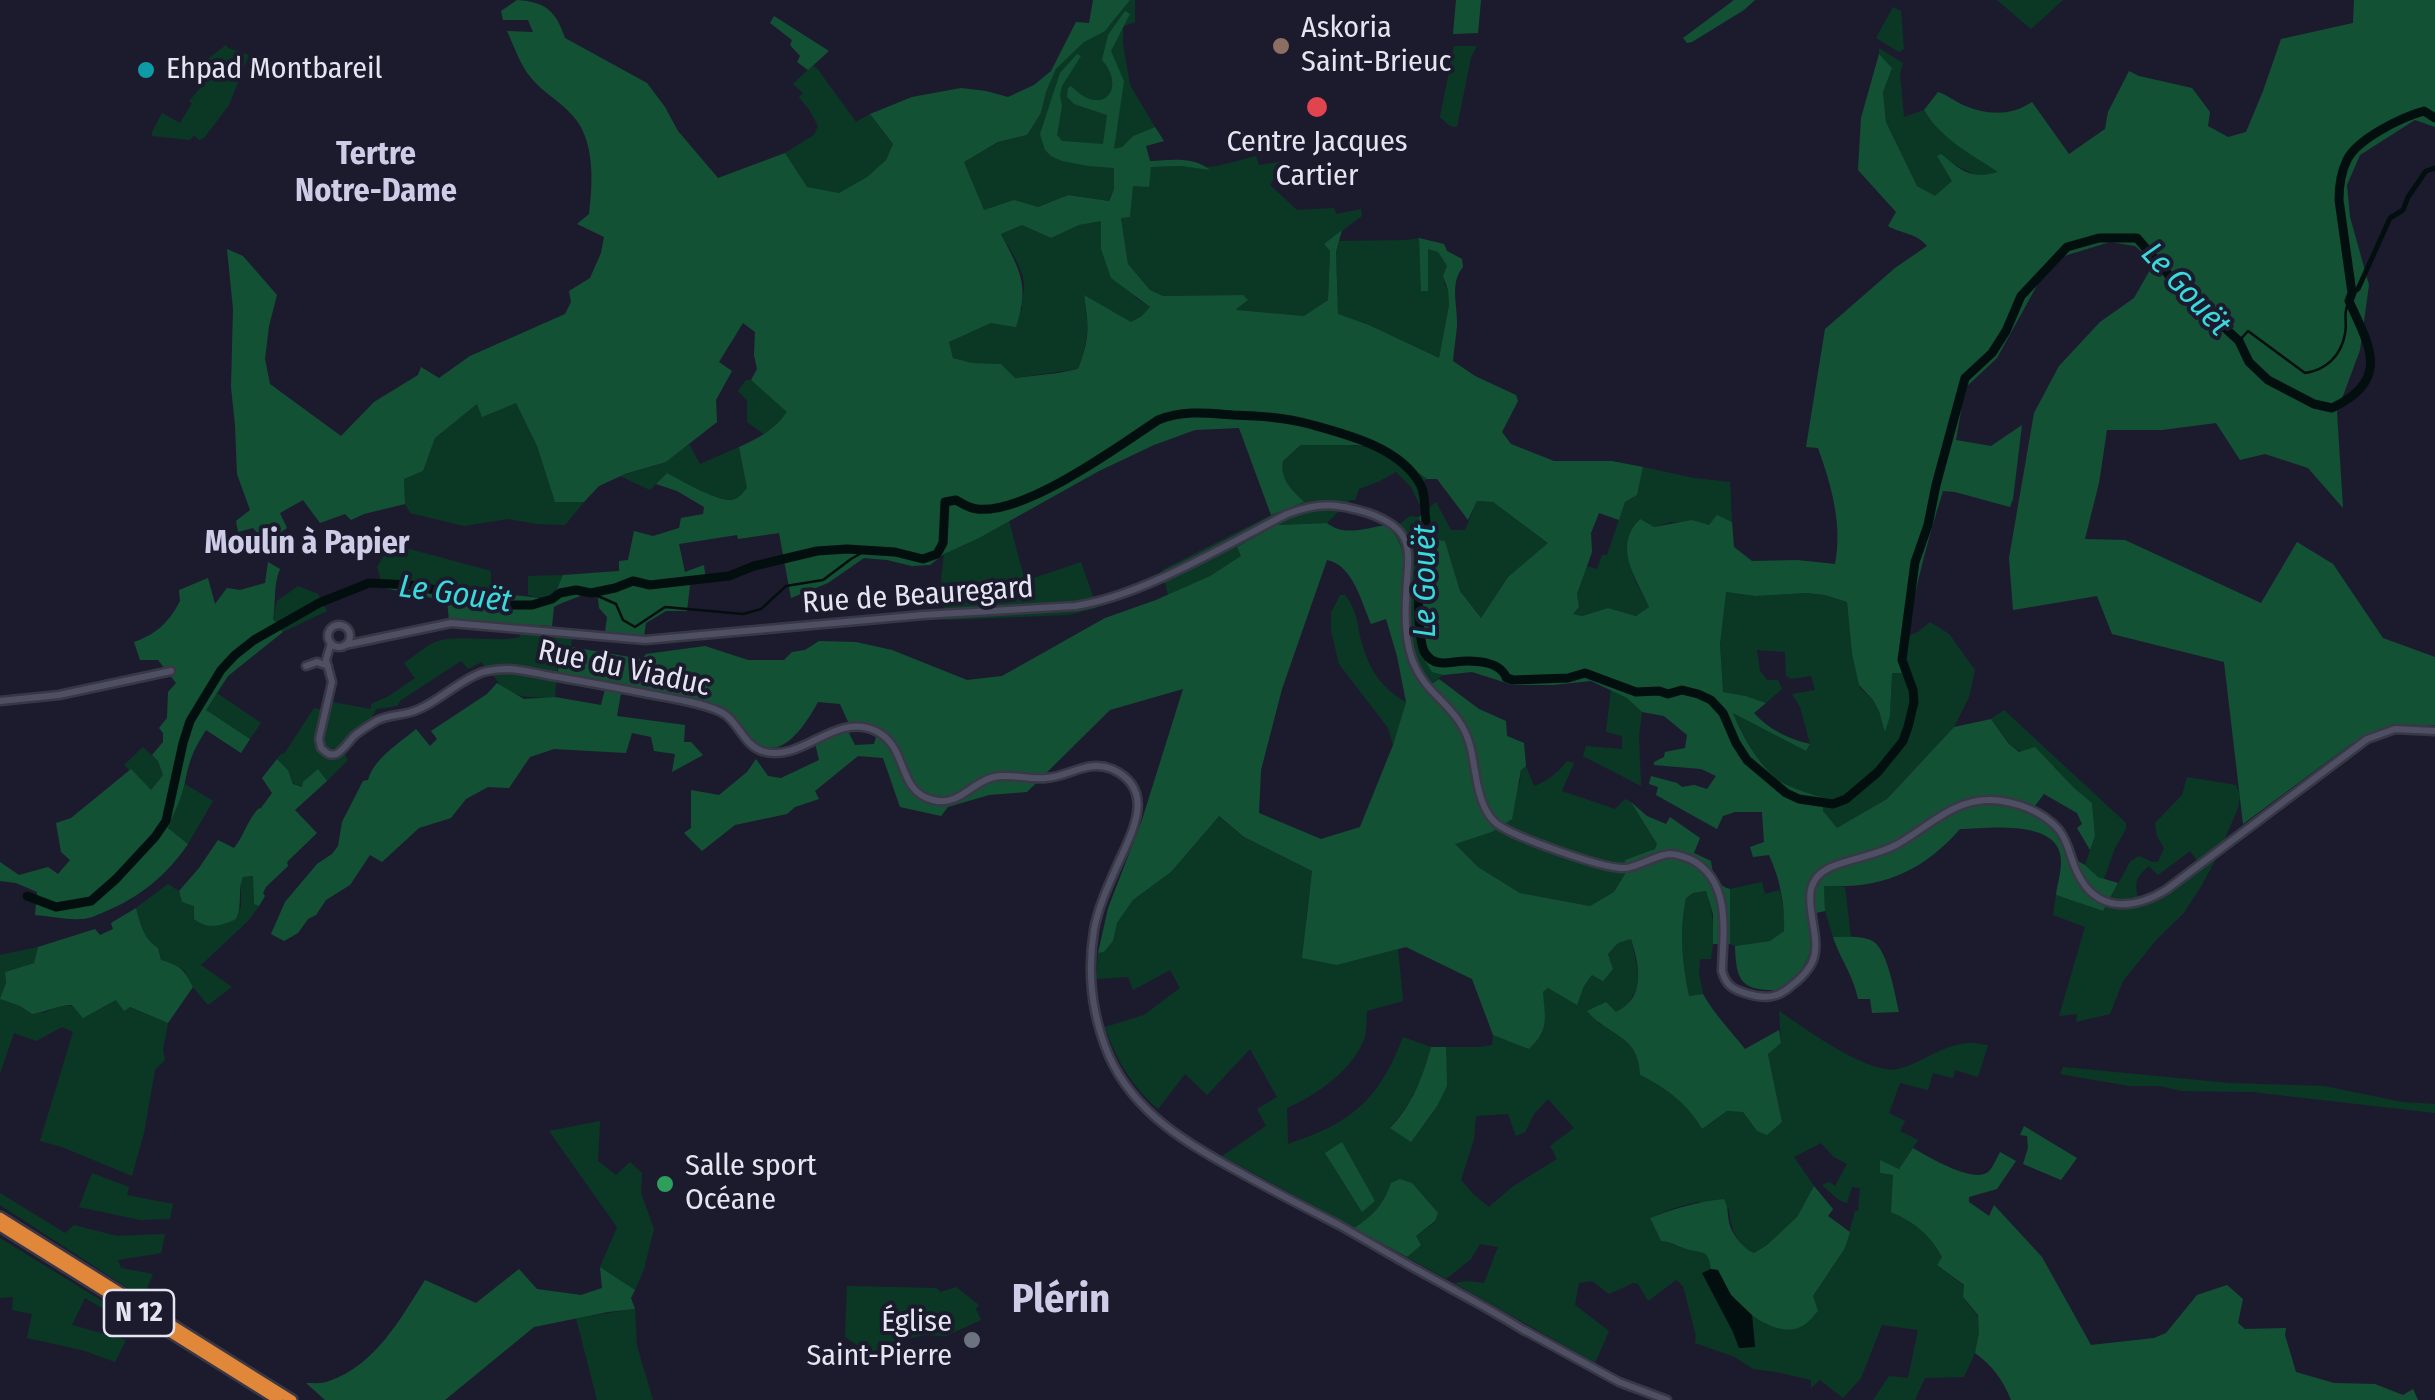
<!DOCTYPE html>
<meta charset="utf-8">
<style>
body{margin:0}
canvas{display:block;background:#1c1b2e}
</style>
<canvas width="2435" height="1400"></canvas>
<script>
const ctx = document.querySelector('canvas').getContext('2d');
ctx.lineJoin = 'round';
function paint(path, color) {
  ctx.fillStyle = color;
  ctx.fill(path, 'evenodd');
}
function trace(path, color, width, dash) {
  ctx.strokeStyle = color;
  ctx.lineWidth = width;
  ctx.lineCap = dash ? 'butt' : 'round';
  ctx.setLineDash(dash || []);
  ctx.stroke(path);
}
function drawText(font, color, halo, rows, align = 'center') {
  ctx.font = font + ' "Fira Sans Condensed",sans-serif';
  ctx.lineWidth = 8;
  ctx.setLineDash([]);
  ctx.textBaseline = 'middle';
  ctx.strokeStyle = halo;
  ctx.fillStyle = color;
  for (const [text, x, y, turn = 0] of rows) {
    ctx.save();
    ctx.translate(x, y);
    ctx.rotate((+turn || 0) * Math.PI / 180);
    ctx.textAlign = isNaN(turn) ? turn : align;
    if (halo) ctx.strokeText(text, 0, 0);
    ctx.fillText(text, 0, 0);
    ctx.restore();
  }
}
const green = new Path2D(`
 M 1130,0 L 1135,0 L 1135,22 L 1123,26 L 1123,44 L 1130,85 L 1155,127 L 1133,136 L 1122,147 L 1114,150 L 1114,189 L 1108,201 L 1068,195 L 1038,207 L 994,206 L 984,211 L 964,162 L 999,142 L 1027,135 L 1041,113 L 1046,92 L 1056,69 L 1084,42 L 1111,24 Z
 M 1997,0 L 2063,0 L 2031,29 Z
 M 1893,7 L 1901,11 L 1904,49 L 1899,52 L 1876,38 Z
 M 226,45 L 228,48 L 249,55 L 229,105 L 204,138 L 199,140 L 194,135 L 190,140 L 152,136 L 152,132 L 162,113 L 180,123 L 192,103 L 189,101 L 208,79 L 198,66 Z
 M 1454,46 L 1477,46 L 1471,57 L 1457,127 L 1450,126 L 1440,117 Z
 M 1879,48 L 1903,63 L 1900,74 L 1904,117 L 1924,110 L 1929,118 L 2000,172 L 1979,177 L 1938,156 L 1953,181 L 1935,197 L 1917,186 L 1886,122 L 1883,92 L 1892,68 L 1879,54 Z
 M 812,66 L 816,67 L 856,122 L 870,114 L 893,144 L 886,160 L 867,177 L 839,193 L 807,188 L 785,153 L 814,135 L 818,126 L 810,111 L 799,97 L 803,93 L 793,84 Z
 M 1256,156 L 1259,165 L 1285,161 L 1270,185 L 1297,210 L 1334,208 L 1336,214 L 1361,209 L 1362,216 L 1324,244 L 1330,251 L 1328,300 L 1304,316 L 1237,310 L 1235,309 L 1243,295 L 1163,296 L 1150,290 L 1128,264 L 1121,217 L 1130,216 L 1133,185 L 1151,167 L 1181,166 L 1208,169 L 1206,167 L 1218,166 Z
 M 1101,220 L 1101,249 L 1136,298 L 1151,308 L 1142,316 L 1131,322 L 1084,296 C 1089,326 1089,340 1078,369 L 1014,378 L 1001,364 L 972,363 L 953,358 L 949,342 L 1022,309 C 1021,300 1025,292 1024,283 C 1022,266 1009,248 1001,234 L 1022,225 L 1051,238 L 1079,225 Z
 M 1419,238 L 1422,291 L 1428,290 L 1427,248 L 1438,252 L 1447,266 L 1444,283 L 1448,290 L 1449,305 L 1439,358 L 1369,325 L 1338,315 L 1336,252 L 1339,241 L 1407,240 Z
 M 746,380 L 751,380 L 788,412 L 765,435 L 747,422 L 747,400 L 738,391 Z
 M 516,403 L 537,446 L 555,501 L 584,502 L 565,525 L 537,524 L 508,519 L 464,526 L 410,513 L 405,504 L 404,479 L 423,471 L 435,438 L 477,404 Z
 M 689,444 L 700,464 L 739,447 L 748,488 C 744,491 739,497 735,499 C 722,505 681,481 667,473 L 650,490 L 620,476 L 666,462 Z
 M 1341,444 L 1385,449 L 1427,479 L 1422,482 L 1428,498 L 1419,504 L 1411,487 L 1396,472 L 1380,481 L 1359,489 L 1355,500 L 1350,500 L 1327,523 L 1277,525 L 1237,548 L 1242,556 L 1210,576 L 1168,595 L 1162,570 L 1271,515 L 1303,502 C 1290,489 1280,480 1283,461 L 1302,445 Z
 M 1643,467 L 1694,478 L 1730,482 L 1732,522 L 1717,516 L 1710,525 L 1671,522 L 1654,527 L 1633,576 L 1649,607 L 1636,616 L 1608,608 L 1582,616 L 1573,614 L 1579,607 L 1577,595 L 1586,566 L 1597,569 L 1602,555 L 1607,555 L 1625,502 L 1637,495 Z
 M 1477,501 L 1493,502 L 1549,543 L 1508,577 L 1481,618 L 1460,591 L 1445,541 L 1433,539 L 1429,508 L 1436,502 L 1451,530 L 1465,530 Z
 M 1410,516 L 1419,517 L 1425,542 L 1424,557 L 1416,575 L 1417,637 L 1432,671 L 1443,675 L 1424,689 L 1413,673 L 1404,645 L 1401,603 L 1405,572 L 1387,525 L 1394,522 L 1398,525 Z
 M 1009,521 L 1025,581 L 1081,562 L 1097,608 L 1068,615 L 945,620 L 941,579 L 944,554 Z
 M 391,544 L 491,571 L 491,591 L 381,580 L 377,567 Z
 M 563,575 C 554,595 551,601 528,595 L 528,576 Z
 M 298,586 L 318,594 L 327,611 L 283,632 L 273,620 L 277,601 Z
 M 1725,592 L 1755,596 L 1807,593 L 1825,595 L 1847,602 L 1852,654 L 1860,688 L 1873,700 L 1879,711 L 1885,730 L 1890,716 L 1892,672 L 1902,672 L 1906,637 L 1918,632 L 1930,622 L 1949,634 L 1975,670 L 1969,697 L 1954,727 L 1887,799 L 1837,829 L 1823,811 L 1823,798 C 1811,794 1796,790 1784,784 C 1761,771 1743,735 1732,712 L 1806,751 L 1810,744 L 1800,707 L 1792,694 L 1815,690 L 1811,676 L 1791,679 L 1786,676 L 1785,652 L 1757,650 L 1760,671 L 1767,680 L 1778,680 L 1782,689 L 1766,703 L 1746,696 L 1723,692 L 1720,644 Z
 M 1340,595 L 1345,595 C 1354,606 1357,618 1359,632 C 1366,663 1377,686 1406,702 L 1393,745 L 1388,728 L 1339,664 L 1331,630 L 1331,613 Z
 M 520,633 L 572,638 L 571,647 L 558,659 L 555,697 C 532,698 507,699 494,676 L 488,674 L 482,662 L 468,669 L 461,661 L 401,700 L 397,706 L 376,709 C 371,723 343,746 329,750 C 317,736 327,718 332,702 L 371,709 L 371,704 L 389,696 L 415,678 L 404,663 C 413,657 422,649 431,644 C 455,632 493,644 520,637 Z
 M 1611,689 L 1628,698 L 1642,712 L 1639,737 L 1641,786 L 1583,756 L 1586,746 L 1622,749 L 1622,736 L 1606,732 Z
 M 217,693 L 261,723 L 250,739 L 205,710 Z
 M 314,708 L 323,710 L 316,742 L 318,752 L 330,759 L 344,753 L 348,760 L 327,781 L 318,770 L 302,787 L 293,783 L 288,770 L 277,759 L 281,754 L 284,754 Z
 M 2004,710 L 2126,823 L 2126,829 L 2115,848 L 2104,879 L 2098,877 L 2085,865 L 2095,836 L 2092,803 L 2073,787 L 2008,743 L 1991,719 Z
 M 143,747 L 158,761 L 163,775 L 151,790 L 124,765 Z
 M 1567,761 L 1574,763 L 1562,791 L 1615,809 L 1625,799 L 1631,802 L 1657,844 L 1655,850 L 1625,860 L 1625,874 L 1614,893 L 1590,906 L 1520,893 L 1478,867 L 1458,849 L 1455,843 L 1492,832 L 1520,782 L 1521,770 L 1526,766 L 1534,786 C 1549,780 1558,773 1567,761 Z
 M 2187,777 L 2236,785 L 2240,795 L 2238,808 L 2217,857 L 2200,888 L 2183,914 L 2157,939 L 2123,981 L 2110,1014 L 2076,1022 L 2077,1014 L 2059,1016 L 2085,927 L 2053,915 L 2056,895 L 2103,911 L 2130,862 L 2139,856 L 2152,862 L 2158,862 L 2164,848 L 2157,836 L 2155,823 L 2182,795 ZM 2190,851 L 2202,867 L 2164,897 L 2140,908 C 2136,886 2131,881 2149,866 L 2158,875 Z
 M 185,784 L 213,801 L 188,844 L 168,828 Z
 M 1218,816 L 1244,837 L 1312,871 L 1306,920 L 1337,965 L 1398,949 L 1403,1001 L 1367,1011 C 1366,1019 1367,1029 1365,1036 C 1356,1068 1315,1096 1287,1108 L 1288,1144 C 1352,1123 1379,1100 1403,1037 L 1431,1047 C 1421,1084 1415,1099 1390,1127 L 1446,1086 L 1446,1047 L 1481,1047 L 1492,1045 L 1493,1035 L 1530,1048 C 1550,1029 1545,1019 1542,993 L 1548,988 L 1577,1004 L 1584,986 L 1592,975 L 1613,970 L 1608,954 L 1618,943 L 1631,938 L 1640,982 L 1626,1008 L 1598,1023 C 1623,1036 1639,1044 1640,1075 C 1666,1087 1688,1104 1702,1129 L 1727,1111 L 1743,1112 L 1757,1131 L 1782,1122 L 1768,1053 L 1781,1043 L 1779,1011 C 1804,1028 1868,1075 1898,1069 C 1923,1063 1946,1042 1972,1043 C 1978,1043 1983,1045 1988,1045 L 1978,1077 L 1955,1070 L 1953,1078 L 1933,1073 L 1928,1090 L 1900,1083 L 1889,1113 L 1905,1121 L 1900,1131 L 1918,1140 L 1899,1169 L 1880,1161 L 1880,1173 L 1893,1175 L 1912,1221 L 1934,1242 L 1942,1257 L 1937,1265 L 1964,1286 L 1963,1297 C 1967,1304 1976,1311 1978,1318 C 1985,1337 1972,1360 1964,1377 L 1925,1378 L 1915,1400 L 1873,1400 L 1889,1376 L 1908,1378 L 1918,1330 L 1882,1325 L 1861,1378 L 1843,1398 L 1820,1380 L 1811,1388 L 1811,1380 L 1776,1372 L 1753,1369 L 1735,1357 L 1695,1343 L 1696,1336 L 1683,1286 L 1676,1280 L 1648,1301 L 1638,1284 L 1633,1283 L 1609,1294 L 1592,1281 L 1579,1283 L 1575,1305 L 1609,1331 L 1595,1363 L 1454,1283 L 1467,1281 L 1484,1283 L 1498,1247 L 1480,1244 L 1471,1259 L 1446,1279 L 1407,1257 L 1420,1245 L 1416,1236 L 1435,1222 L 1392,1183 C 1384,1204 1373,1216 1354,1228 L 1222,1156 L 1266,1126 L 1257,1109 L 1277,1097 L 1250,1049 L 1207,1095 L 1185,1074 L 1158,1109 C 1132,1086 1116,1060 1105,1027 L 1144,1015 L 1180,988 L 1170,970 L 1133,990 L 1128,977 L 1096,979 L 1098,953 L 1104,952 L 1113,941 L 1117,923 L 1133,900 L 1171,872 ZM 1548,1099 L 1574,1128 L 1550,1146 L 1557,1159 L 1512,1187 L 1489,1207 L 1474,1195 L 1461,1180 L 1474,1139 L 1476,1116 L 1508,1114 L 1516,1136 L 1525,1132 L 1534,1114 ZM 1821,1143 L 1834,1157 L 1847,1164 L 1835,1186 L 1829,1182 L 1822,1185 L 1839,1200 L 1847,1203 L 1852,1187 L 1860,1188 L 1858,1211 L 1855,1211 L 1845,1248 L 1813,1296 L 1769,1325 L 1752,1315 L 1755,1346 L 1739,1348 L 1733,1332 L 1702,1273 L 1711,1269 C 1708,1248 1702,1254 1686,1249 C 1677,1247 1672,1242 1661,1241 L 1650,1218 L 1674,1208 L 1697,1202 L 1729,1209 C 1730,1226 1737,1247 1754,1253 L 1767,1245 L 1797,1217 L 1814,1186 L 1794,1157 Z
 M 253,876 L 254,903 L 259,906 L 248,921 L 201,965 L 232,987 L 208,1005 L 193,987 L 185,971 L 174,964 L 161,961 L 158,948 C 143,938 141,925 136,908 L 168,884 L 179,891 L 182,902 L 241,908 L 241,882 L 243,877 Z
 M 1762,882 L 1765,894 L 1780,890 L 1784,914 L 1784,931 L 1770,941 L 1735,946 L 1730,944 L 1730,889 Z
 M 1824,886 L 1845,887 L 1851,937 L 1833,937 L 1825,911 Z
 M 1706,891 C 1714,914 1715,935 1711,959 L 1700,959 L 1699,974 L 1703,994 L 1689,996 C 1682,963 1679,932 1686,898 L 1693,893 Z
 M 38,947 L 34,963 L 5,972 L 6,983 L 1,999 L 20,1006 L 32,1014 L 47,1012 L 57,1005 L 102,1008 L 117,999 L 129,1007 L 168,1023 L 163,1050 L 165,1060 L 155,1070 L 144,1133 L 132,1176 L 62,1147 L 40,1141 L 73,1032 L 62,1027 L 36,1041 L 14,1033 L 0,1073 L 0,955 Z
 M 2063,1067 L 2229,1083 L 2324,1086 L 2402,1102 L 2435,1104 L 2435,1113 L 2252,1092 L 2182,1091 L 2160,1086 L 2129,1086 L 2060,1074 Z
 M 600,1121 L 598,1161 L 616,1175 L 630,1162 L 642,1173 L 641,1193 L 654,1229 L 644,1269 L 635,1290 L 600,1267 L 617,1227 L 549,1131 Z
 M 92,1173 L 129,1187 L 127,1195 L 173,1204 L 170,1219 L 140,1220 L 79,1207 Z
 M 0,1193 L 65,1233 L 74,1225 L 117,1236 L 165,1234 L 161,1253 L 118,1260 L 121,1268 L 153,1274 L 143,1298 L 0,1205 Z
 M 0,1238 L 133,1320 L 131,1325 L 85,1298 L 72,1325 L 126,1340 L 115,1362 L 82,1350 L 27,1338 L 32,1314 L 12,1310 L 13,1297 L 0,1298 Z
 M 847,1286 L 936,1288 L 941,1292 L 956,1287 L 979,1305 L 976,1309 L 981,1320 L 946,1336 L 924,1335 L 906,1339 L 868,1354 L 863,1349 L 845,1337 Z
 M 635,1309 L 637,1346 L 653,1400 L 597,1400 L 576,1318 Z`);
const forest = new Path2D(`
 M 517,0 C 546,2 556,11 565,38 L 647,83 L 665,107 L 678,131 L 718,178 L 785,153 L 807,187 L 839,193 L 867,177 L 886,160 L 893,144 L 870,114 L 912,97 L 961,88 L 986,91 L 1008,97 L 1034,85 L 1051,71 L 1076,22 L 1089,23 L 1093,0 L 1130,0 L 1105,31 L 1084,42 L 1056,69 L 1046,92 L 1041,113 L 1027,135 L 998,142 L 964,162 L 984,210 L 1014,200 L 1038,207 L 1068,195 L 1109,201 L 1114,189 L 1114,168 L 1088,166 L 1062,161 L 1051,156 L 1045,150 L 1040,134 L 1060,73 L 1077,54 L 1081,56 L 1062,86 L 1060,95 L 1062,106 L 1057,135 L 1062,141 L 1103,144 L 1107,115 L 1074,104 L 1067,97 L 1068,88 L 1071,86 C 1103,119 1127,88 1102,60 L 1108,35 L 1125,11 L 1130,14 L 1111,51 L 1124,81 L 1114,149 L 1122,147 L 1133,136 L 1155,127 L 1164,141 L 1146,146 L 1150,161 C 1171,160 1193,156 1210,170 L 1181,166 L 1151,167 L 1149,187 L 1133,186 L 1130,217 L 1121,218 L 1128,264 L 1150,290 L 1163,296 L 1243,295 L 1248,300 L 1236,309 L 1237,310 L 1304,316 L 1328,300 L 1330,251 L 1324,244 L 1342,230 L 1336,252 L 1338,314 L 1369,325 L 1439,358 L 1449,305 L 1448,290 L 1443,276 L 1447,266 L 1438,252 L 1428,249 L 1428,291 L 1421,291 L 1419,238 L 1444,244 L 1447,251 L 1462,259 L 1463,267 C 1449,284 1458,305 1457,326 C 1456,337 1454,349 1453,361 L 1475,376 L 1516,395 L 1518,401 L 1502,432 L 1511,444 L 1554,461 L 1612,461 L 1643,467 L 1637,495 L 1625,502 L 1619,520 L 1599,513 L 1591,533 L 1592,552 L 1577,594 L 1579,607 L 1573,614 L 1582,616 L 1608,608 L 1636,616 L 1649,607 C 1636,577 1612,547 1640,519 L 1654,527 L 1692,520 L 1709,525 L 1717,515 L 1732,522 L 1734,547 L 1752,561 L 1797,560 L 1835,564 C 1843,525 1831,484 1818,448 L 1806,447 L 1825,329 L 1895,268 L 1927,246 C 1917,233 1902,234 1888,226 L 1896,212 L 1858,170 L 1861,118 L 1879,54 L 1892,68 L 1883,92 L 1886,122 L 1917,186 L 1935,196 L 1952,181 L 1937,156 L 1941,154 C 1962,171 1971,180 1998,172 C 1972,155 1940,138 1924,110 L 1938,92 C 1947,95 1953,100 1961,104 C 1985,115 2010,117 2032,102 L 2069,154 L 2105,129 L 2108,112 L 2129,71 L 2139,76 L 2192,88 L 2210,112 L 2208,126 L 2228,137 L 2246,132 L 2263,91 L 2281,39 L 2353,23 L 2354,0 L 2435,0 L 2435,127 L 2415,120 L 2360,155 L 2347,185 L 2350,217 L 2369,285 L 2360,350 L 2337,412 L 2343,508 L 2308,468 L 2265,454 L 2240,460 L 2216,423 L 2162,430 L 2107,430 L 2099,483 L 2085,539 L 2125,540 L 2261,603 L 2297,542 L 2333,564 L 2383,638 L 2435,657 L 2435,725 L 2392,725 L 2351,744 L 2243,824 L 2224,662 L 2112,634 L 2097,596 L 2013,610 L 2009,558 L 2034,413 L 2059,366 L 2100,322 L 2134,298 L 2154,263 L 2135,246 L 2110,242 L 2051,260 L 1997,358 L 1965,388 L 1956,440 L 1991,446 L 2022,425 L 2013,499 L 2010,507 L 1955,492 L 1943,491 C 1924,552 1909,610 1902,673 L 1892,673 L 1890,716 L 1885,732 L 1879,711 L 1873,700 L 1859,685 L 1852,654 L 1847,602 L 1825,595 L 1807,593 L 1755,596 L 1726,592 L 1720,644 L 1723,692 L 1746,696 L 1766,703 L 1754,713 C 1769,730 1789,739 1810,744 L 1806,751 L 1733,713 C 1742,736 1763,773 1785,784 C 1797,790 1811,794 1823,798 L 1823,811 L 1837,828 L 1887,799 L 1954,727 L 1991,719 L 2008,743 L 2019,752 L 2035,747 L 2073,787 L 2092,803 L 2095,836 L 2090,850 L 2077,828 L 2082,824 L 2077,813 L 2044,794 L 2031,811 L 2046,822 L 2056,834 L 2069,856 L 2085,865 L 2098,877 L 2118,883 L 2103,911 L 2056,895 C 2058,880 2065,862 2058,848 C 2045,821 1986,828 1960,829 C 1922,872 1882,889 1824,886 L 1825,911 L 1816,913 C 1810,953 1813,967 1777,990 C 1740,991 1736,979 1735,946 L 1770,941 L 1784,931 C 1785,904 1780,879 1769,855 L 1753,857 L 1750,847 L 1764,842 L 1762,812 L 1735,812 L 1723,816 L 1717,829 L 1656,795 L 1658,787 L 1649,784 L 1651,776 L 1677,783 L 1682,787 L 1694,785 L 1707,789 L 1716,776 L 1701,769 L 1654,765 L 1654,762 L 1664,757 L 1665,752 L 1685,748 L 1687,735 L 1664,716 L 1642,712 L 1627,698 L 1591,681 L 1553,685 L 1513,685 L 1472,672 L 1443,675 L 1432,672 L 1420,652 L 1417,637 L 1416,575 L 1424,558 L 1425,542 L 1419,517 L 1429,508 L 1433,539 L 1445,541 L 1460,591 L 1481,618 L 1508,577 L 1548,543 L 1493,502 L 1477,501 L 1468,520 L 1437,479 L 1427,479 L 1385,449 L 1356,445 L 1301,445 L 1283,461 C 1280,480 1291,489 1304,502 L 1271,515 L 1239,428 L 1195,430 L 1154,445 L 1099,471 L 979,538 L 944,554 L 930,565 L 912,566 L 887,560 L 864,558 L 828,583 L 791,598 L 779,533 L 738,539 L 737,535 L 679,544 L 685,572 L 704,565 L 706,581 L 690,585 L 687,611 L 666,611 L 646,623 L 644,636 L 605,632 L 607,617 L 599,608 L 597,590 L 589,590 C 579,599 565,600 554,607 L 552,626 L 449,620 L 447,601 L 384,588 L 381,580 L 540,598 L 555,593 L 563,575 L 619,571 L 619,561 L 628,560 L 634,531 L 653,536 L 679,528 L 681,518 L 703,514 L 704,507 L 677,491 L 656,484 L 667,473 C 680,480 722,505 735,499 C 740,497 744,491 747,488 L 739,447 C 759,438 774,430 787,412 L 751,380 L 757,369 L 754,355 L 755,332 L 743,323 L 719,362 L 732,371 L 716,400 L 717,422 L 666,462 L 625,474 L 599,486 L 584,502 L 555,502 L 537,446 L 516,403 L 482,417 L 477,404 L 435,438 L 423,471 L 404,479 L 405,504 L 364,514 L 351,520 L 345,514 L 320,523 L 303,500 L 280,513 L 287,528 L 266,542 L 253,528 L 238,532 L 236,521 L 250,510 L 237,474 L 235,425 L 231,387 L 233,309 L 227,249 L 243,256 L 277,295 L 269,326 L 265,359 L 270,384 L 341,436 L 374,402 L 418,375 L 421,367 L 439,378 L 470,356 L 565,314 L 571,302 L 569,291 L 590,278 L 601,253 L 604,237 L 577,224 L 589,214 C 593,183 595,140 573,116 C 561,102 544,93 532,79 C 521,67 514,46 507,31 L 533,32 L 528,20 L 503,20 L 501,11 ZM 1101,221 L 1101,249 L 1111,278 L 1150,307 L 1142,316 L 1131,322 L 1084,295 C 1089,327 1090,338 1078,369 L 1058,373 L 1015,378 L 1001,364 L 972,363 L 953,358 L 949,342 L 991,323 L 1016,327 C 1030,285 1020,271 1001,234 L 1022,225 L 1051,238 L 1079,225 Z
 M 1456,0 L 1481,0 L 1478,33 L 1453,34 Z
 M 1734,0 L 1755,0 L 1744,10 L 1692,42 L 1687,43 L 1683,38 Z
 M 774,16 L 829,51 L 808,70 L 797,62 L 800,56 L 790,45 L 792,40 L 770,23 Z
 M 1327,523 C 1344,537 1366,528 1387,525 C 1413,554 1401,572 1402,607 C 1402,637 1406,664 1424,689 L 1439,679 L 1479,709 L 1506,721 L 1507,736 L 1524,743 L 1526,766 L 1521,770 L 1512,819 L 1492,832 L 1455,844 L 1478,867 L 1520,893 L 1590,906 L 1614,892 L 1625,874 L 1625,860 L 1655,849 L 1657,844 L 1631,802 L 1647,816 L 1666,824 L 1670,817 L 1700,838 L 1694,853 L 1711,861 C 1712,873 1717,886 1730,889 L 1730,944 L 1713,944 L 1713,914 L 1706,891 L 1693,893 L 1686,898 C 1679,931 1682,962 1689,996 L 1703,994 C 1714,1014 1731,1031 1745,1049 L 1779,1030 L 1781,1043 L 1768,1054 L 1782,1122 L 1767,1135 L 1757,1131 L 1743,1112 L 1727,1111 L 1702,1129 C 1688,1104 1665,1087 1640,1075 C 1639,1034 1609,1037 1587,1011 L 1606,1002 L 1616,1012 C 1647,997 1639,965 1631,939 L 1618,943 L 1608,954 L 1613,969 L 1603,981 L 1592,975 L 1584,986 L 1577,1005 L 1548,988 L 1543,992 C 1545,1019 1550,1029 1529,1049 L 1493,1035 L 1472,979 L 1406,947 L 1337,965 L 1302,958 L 1312,871 L 1244,837 L 1219,816 L 1171,872 L 1133,900 L 1117,923 L 1113,941 L 1104,952 L 1098,953 L 1108,908 L 1141,823 L 1183,689 L 1110,710 L 1027,792 L 989,795 L 948,807 L 941,816 L 900,807 L 883,758 L 858,756 L 815,791 L 819,799 L 795,807 L 787,814 L 735,825 L 702,851 L 684,833 L 691,828 L 691,790 L 719,795 L 747,772 L 756,759 L 768,776 L 781,778 L 819,760 L 815,743 L 847,729 L 855,745 L 874,744 L 878,729 L 871,725 L 849,724 L 840,704 L 818,702 C 806,724 781,764 754,741 C 742,731 735,717 721,706 L 558,672 L 558,659 L 571,647 L 642,659 L 646,654 L 705,646 L 748,660 L 784,660 L 792,652 L 805,650 L 819,641 L 856,642 L 892,650 L 967,680 L 1002,676 L 1105,618 L 1156,600 L 1210,576 L 1241,556 L 1237,547 L 1277,525 ZM 1327,560 C 1353,565 1361,601 1371,624 L 1386,619 L 1397,656 L 1406,702 L 1393,745 L 1360,827 L 1321,839 L 1259,813 L 1261,770 L 1282,689 Z
 M 268,562 L 280,569 C 273,585 276,602 273,619 L 283,632 L 228,676 L 206,710 L 250,739 L 241,753 L 206,730 C 193,751 190,758 185,782 C 182,797 174,813 168,828 L 188,844 C 167,875 139,898 104,912 C 97,915 89,919 82,919 C 67,920 50,916 35,915 L 37,892 L 16,883 L 0,881 L 0,862 L 19,875 L 48,867 L 58,874 L 70,860 L 61,852 L 56,823 L 71,818 L 131,769 L 151,790 L 163,775 L 158,761 L 152,755 L 163,742 L 163,733 L 159,728 L 167,718 L 168,692 L 176,683 L 158,660 L 140,660 L 134,642 C 157,634 169,622 180,601 L 179,590 L 208,578 L 215,604 L 227,588 L 240,590 L 265,583 Z
 M 497,683 L 524,699 L 555,697 L 601,705 L 605,689 L 621,693 L 617,716 L 685,725 L 684,742 L 691,742 L 703,755 L 672,772 L 675,754 L 654,751 L 651,737 L 632,733 L 626,753 L 554,749 L 530,757 L 509,788 L 488,787 L 466,799 L 451,818 L 419,828 L 382,862 L 370,855 L 350,885 L 326,900 L 316,915 L 308,919 L 298,933 L 284,941 L 271,934 L 285,902 L 317,864 L 332,854 L 338,846 L 342,822 L 363,781 L 368,780 C 375,757 399,744 416,729 L 430,746 L 437,739 L 431,731 L 487,694 Z
 M 277,759 L 288,770 L 293,784 L 302,787 L 303,782 L 318,769 L 327,781 L 295,810 L 317,833 L 287,862 L 288,866 L 266,887 L 263,893 L 265,896 L 259,906 L 254,904 L 253,876 L 243,877 C 237,891 243,904 236,919 C 221,926 208,930 194,919 L 194,906 L 182,902 L 179,891 L 199,868 L 218,840 L 234,848 C 244,836 247,821 258,809 L 261,808 L 272,793 L 262,778 Z
 M 136,908 C 141,925 143,938 158,948 L 161,960 C 181,966 184,969 193,987 L 168,1023 L 130,1007 L 124,1011 L 116,1000 L 83,1018 L 72,1005 C 57,1005 47,1012 32,1014 L 20,1006 L 0,999 L 6,983 L 5,972 L 34,963 L 38,947 L 95,929 L 100,935 L 113,929 L 111,923 Z
 M 1833,937 C 1845,937 1864,935 1874,942 C 1888,952 1895,995 1899,1012 L 1872,1013 L 1870,999 L 1858,999 C 1853,974 1841,961 1833,937 Z
 M 1431,1047 L 1446,1047 L 1447,1086 L 1437,1106 L 1411,1142 L 1390,1128 C 1413,1104 1422,1079 1431,1047 Z
 M 2024,1126 L 2077,1158 L 2061,1180 L 2023,1164 L 2028,1148 L 2027,1136 L 2020,1135 Z
 M 1342,1142 L 1375,1201 L 1362,1212 L 1325,1153 Z
 M 1913,1148 C 1927,1156 1973,1184 1988,1172 C 1993,1168 1997,1157 2000,1152 L 2016,1161 L 1997,1189 L 1969,1197 L 1969,1202 L 1989,1216 L 1994,1205 L 2042,1257 L 2091,1345 L 2154,1338 L 2166,1333 L 2197,1295 L 2227,1285 L 2243,1299 L 2238,1323 L 2245,1329 L 2286,1328 L 2285,1335 L 2296,1372 L 2334,1383 L 2375,1384 L 2403,1395 L 2413,1389 L 2418,1400 L 2011,1400 C 2003,1380 1993,1366 1975,1353 L 1979,1333 L 1978,1315 L 1963,1297 L 1964,1285 L 1937,1265 L 1942,1257 C 1930,1234 1914,1222 1891,1212 L 1893,1175 L 1880,1173 L 1880,1160 L 1899,1169 Z
 M 1400,1179 L 1412,1183 L 1438,1213 L 1435,1221 L 1416,1236 L 1421,1245 L 1407,1257 L 1354,1228 C 1373,1216 1384,1204 1391,1183 Z
 M 1814,1186 L 1833,1209 L 1828,1216 L 1850,1232 L 1845,1248 L 1813,1296 L 1818,1311 C 1812,1317 1808,1324 1800,1327 C 1777,1338 1742,1311 1730,1293 C 1725,1286 1722,1278 1718,1271 L 1711,1269 C 1708,1248 1702,1254 1686,1249 C 1677,1246 1672,1242 1661,1241 L 1650,1218 C 1675,1208 1697,1202 1724,1199 C 1729,1209 1727,1216 1730,1226 C 1734,1237 1744,1249 1754,1253 L 1767,1245 L 1797,1217 Z
 M 600,1267 L 635,1290 L 631,1298 L 635,1309 L 608,1312 L 534,1327 L 445,1400 L 325,1400 L 306,1383 C 313,1383 323,1384 329,1381 C 376,1365 400,1319 425,1280 L 476,1303 L 519,1269 L 537,1289 L 581,1295 L 602,1288 Z`);
const water = new Path2D(`
 M 1711,1269 L 1718,1270 L 1731,1295 L 1752,1315 L 1755,1347 L 1739,1348 L 1733,1332 L 1702,1273 Z`);
const stream = new Path2D(`
 M 2239,341 L 2248,331 L 2305,373 C 2326,370 2341,356 2345,334 C 2348,321 2342,317 2349,301
 M 591,593 L 616,604 L 623,620 L 635,627 L 665,607 L 743,614 L 761,609 L 786,586 L 823,580 L 851,559 L 865,551`);
const canal = new Path2D(`
 M 2352,293 L 2358,289 L 2390,218 L 2403,210 L 2408,197 L 2426,171 L 2435,168`);
const river = new Path2D(`
 M 27,896 L 56,907 L 91,901 L 116,879 L 155,837 L 166,821 L 183,743 L 190,721 L 221,670 L 235,655 L 254,640 L 319,603 L 369,583 L 410,585 L 446,592 L 493,595 L 503,605 L 532,605 L 552,599 L 560,593 L 576,590 L 591,593 L 615,588 L 633,581 L 650,585 L 729,576 L 754,566 L 817,551 L 847,549 L 895,552 L 923,559 L 937,554 L 943,543 L 945,502 L 956,500 C 963,504 968,508 977,509 C 1024,515 1118,447 1158,420 C 1184,410 1206,413 1233,415 C 1259,416 1283,417 1309,424 C 1345,434 1400,447 1420,484 C 1426,494 1424,509 1426,521 C 1428,537 1435,550 1431,566 C 1429,574 1423,578 1420,586 C 1417,597 1419,644 1425,653 C 1435,669 1451,661 1467,661 C 1478,661 1494,662 1502,671 C 1511,681 1500,675 1513,680 L 1568,678 L 1585,673 L 1636,692 L 1659,691 L 1668,694 L 1682,690 L 1698,694 L 1711,700 L 1723,713 L 1736,743 L 1747,760 L 1786,793 L 1799,799 L 1833,804 L 1846,799 L 1878,772 L 1903,741 L 1908,727 L 1914,702 L 1913,690 L 1902,660 L 1915,562 L 1928,525 L 1936,485 L 1965,378 L 1992,353 L 2006,331 L 2021,296 L 2067,247 L 2099,238 L 2137,238 L 2173,280 L 2239,341 L 2249,362 L 2268,380 L 2314,404 L 2332,408 C 2391,380 2370,347 2349,301 L 2352,293 L 2339,200 C 2339,187 2341,172 2347,160 C 2357,139 2402,117 2424,111 L 2435,118`);
const secondary = new Path2D(`
 M328 636a11 11 0 1 1 22 0a11 11 0 1 1-22 0Z
 M 331,643 L 326,660 L 332,682 L 319,739 L 321,748 C 326,752 328,756 336,754 C 343,751 349,741 354,736 C 361,730 368,726 376,721 C 389,714 403,716 417,710 C 440,701 459,680 483,672 C 491,670 500,669 509,669 C 523,670 537,673 551,676 C 582,681 613,687 644,693 C 668,698 696,701 719,711 C 738,719 742,744 762,751 C 802,764 835,711 876,731 C 909,747 896,791 933,800 C 959,807 971,782 994,777 C 1011,773 1028,780 1046,778 C 1069,777 1087,759 1112,769 C 1158,790 1131,834 1117,866 C 1108,886 1098,908 1094,930 C 1087,973 1092,1016 1109,1056 C 1135,1114 1188,1144 1241,1173 C 1273,1191 1306,1208 1339,1225 C 1364,1239 1389,1254 1414,1268 C 1451,1289 1489,1308 1525,1331
 M 345,645 L 451,623 L 645,640 L 923,615 L 1075,606 C 1142,596 1226,545 1287,514 C 1319,502 1336,503 1368,513 C 1420,531 1407,555 1406,599 C 1405,619 1405,640 1412,659 C 1424,692 1446,699 1462,726 C 1477,752 1472,780 1484,806 C 1487,813 1491,819 1497,824 C 1515,837 1605,870 1626,868 C 1641,866 1655,855 1670,854 C 1678,854 1685,857 1692,860 C 1732,882 1723,933 1722,971 C 1726,986 1734,990 1748,994 C 1765,999 1778,998 1791,986 C 1800,979 1811,968 1814,957 C 1822,926 1791,885 1831,867 C 1852,858 1875,856 1896,845 C 1927,828 1953,799 1991,800 C 2015,801 2043,811 2059,830 C 2069,843 2070,858 2077,872 C 2096,913 2133,910 2166,890 L 2367,739 L 2395,729 L 2435,731
 M 306,666 L 317,662 L 328,666
 M 0,701 L 59,695 L 171,671
 M 1524,1330 L 1619,1382 L 1667,1400`);
const highway = new Path2D(`
 M 0,1217 L 292,1400
 M 0,1226 L 278,1400`);
const markers = [
 [1281,46,10,"#8d6e63"],
 [146,70,10,"#0f9aa8"],
 [1317,107,12,"#e0444e"],
 [665,1184,10,"#2e9e5b"],
 [972,1340,10,"#6b7280"]
];
const shields = [
 [139,1313,70]
];
const shieldNames = [
 ["N 12",139,1313]
];
const poiNames = [
 ["Askoria",1301,29],
 ["Saint-Brieuc",1301,63],
 ["Ehpad Montbareil",166,70],
 ["Centre Jacques",1317,143,"center"],
 ["Cartier",1317,177,"center"],
 ["Salle sport",685,1167],
 ["Océane",685,1201],
 ["Église",952,1323,"right"],
 ["Saint-Pierre",952,1357,"right"]
];
const streetNames = [
 ["Rue de Beauregard",918,596,-4],
 ["Rue du Viaduc",624,669,12]
];
const neighbourhoodNames = [
 ["Tertre",376,155],
 ["Notre-Dame",376,192],
 ["Moulin à Papier",307,544]
];
const waterNames = [
 ["Le Gouët",2185,290,47],
 ["Le Gouët",1426,581,-90],
 ["Le Gouët",455,595,8]
];
const districtNames = [
 ["Plérin",1061,1301]
];
paint(green, '#0a3824');
paint(forest, '#135135');
paint(water, '#030f0f');
trace(stream, '#030f0f', 2.5);
trace(canal, '#030f0f', 5);
trace(river, '#030f0f', 9);
trace(secondary, '#383746', 11);
trace(highway, '#383746', 14);
trace(secondary, '#4f4f64', 6);
trace(highway, '#e1873a', 9);
for (const [x, y, r, color] of markers) {
  const dot = new Path2D();
  dot.arc(x, y, r, 0, 2 * Math.PI);
  ctx.fillStyle = color;
  ctx.fill(dot);
  trace(dot, '#1c1b2e', 4);
}
for (const [x, y, w] of shields) {
  const box = new Path2D();
  box.roundRect(x - w / 2, y - 23, w, 46, 8);
  ctx.fillStyle = '#1c1b2e';
  ctx.fill(box);
  trace(box, '#e5e5f2', 2.5);
}
drawText('bold 28px', '#e5e5f2', null, shieldNames);
drawText('30px', '#e5e5f2', '#1c1b2e', poiNames, 'left');
drawText('30px', '#e5e5f2', '#1c1b2e', streetNames);
drawText('bold 32px', '#cdcde7', '#1c1b2e', neighbourhoodNames);
drawText('italic 32px', '#38dadc', '#1c1b2e', waterNames);
drawText('bold 40px', '#cdcde7', '#1c1b2e', districtNames);
</script>
